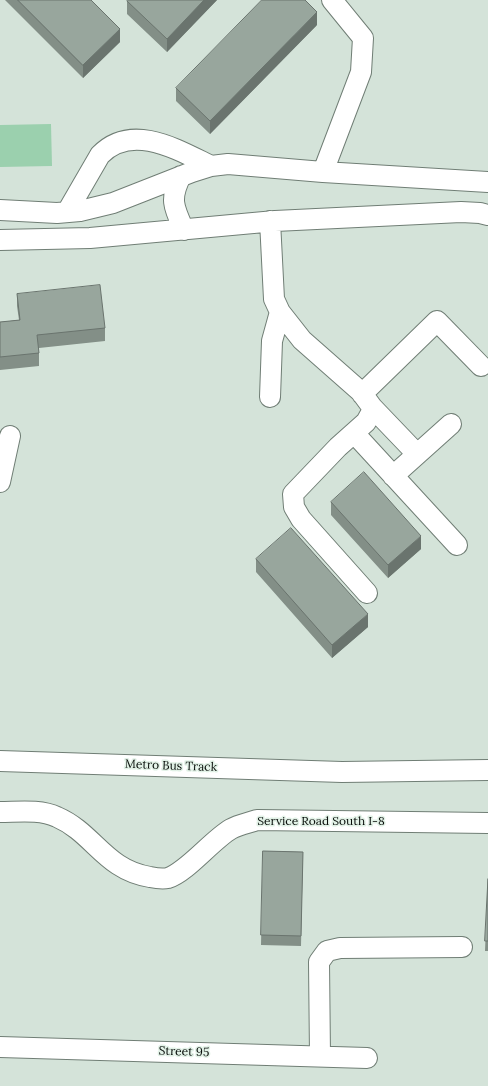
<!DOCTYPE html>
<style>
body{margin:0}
canvas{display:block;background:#d4e3d9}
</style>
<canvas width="488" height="1086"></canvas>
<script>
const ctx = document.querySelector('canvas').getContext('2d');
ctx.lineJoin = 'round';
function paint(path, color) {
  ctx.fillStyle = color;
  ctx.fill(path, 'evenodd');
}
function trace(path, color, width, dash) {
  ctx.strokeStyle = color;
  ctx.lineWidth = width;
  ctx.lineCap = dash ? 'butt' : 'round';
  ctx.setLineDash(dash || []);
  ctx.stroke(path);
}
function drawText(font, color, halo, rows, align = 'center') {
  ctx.font = font + ' Lora,serif';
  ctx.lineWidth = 3;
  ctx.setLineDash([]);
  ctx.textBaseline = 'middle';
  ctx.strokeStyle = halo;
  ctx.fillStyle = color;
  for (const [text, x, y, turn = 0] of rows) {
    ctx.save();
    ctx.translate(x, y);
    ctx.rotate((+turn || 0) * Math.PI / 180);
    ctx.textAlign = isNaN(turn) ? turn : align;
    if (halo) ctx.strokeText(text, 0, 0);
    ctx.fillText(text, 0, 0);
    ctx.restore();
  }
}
const green = new Path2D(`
 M 51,124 L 52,166 L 0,167 L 0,125 Z`);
const minor = new Path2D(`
 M 323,172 L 361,72 L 363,38 L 332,0
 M 181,176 C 169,199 174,208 184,230
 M 0,210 L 57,213 L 80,211 L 113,203 L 192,172 L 211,166 L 228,164 L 323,172 L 488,182
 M 67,212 L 100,155 C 132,122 178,150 211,166
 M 270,221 L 274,299 L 280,312 L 302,340 L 361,392 L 372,407 L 371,413 L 366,422 L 338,447 L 293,494 L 294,507 L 301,519 L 367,593
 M 0,240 L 90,238 L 275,221 L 461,212 L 480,213 L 488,215
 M 362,394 L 437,321 L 481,366
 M 270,397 L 272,341 L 280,312
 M 372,407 L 417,454
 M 354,433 L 457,545
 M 393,476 L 451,424
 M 0,482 L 10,436
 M 0,761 L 342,772 L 488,770
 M 0,812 C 18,812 40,809 57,817 C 94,833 105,870 150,877 C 155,878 163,879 168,878 C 187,872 212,840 231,829 C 238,825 248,823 257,820 L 488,823
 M 0,1047 L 367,1058
 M 320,1056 L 319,962 L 327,951 L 340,948 L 462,947`);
const wall = new Path2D(`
 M 5,0 L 91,0 L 120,42 L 83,78 Z
 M 128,0 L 217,0 L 167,52 L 127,14 L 127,1 Z
 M 317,25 L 210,134 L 176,101 L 176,88 Z
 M 17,294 L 105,328 L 105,341 L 39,348 L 39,366 L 0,370 L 0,322 L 19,320 L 17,306 Z
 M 331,502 L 421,549 L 388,578 L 331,515 Z
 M 256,559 L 368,627 L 332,658 L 256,572 Z
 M 263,851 L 303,852 L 301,946 L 261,945 Z
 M 488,879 L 488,951 L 485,951 Z`);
const shadedWall = new Path2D(`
 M 204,0 L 217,0 L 167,52 L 167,39 Z
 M 317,12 L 317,25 L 210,134 L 210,121 Z
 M 120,29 L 120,42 L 83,78 L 83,65 Z
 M 421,536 L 421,549 L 388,578 L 388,565 Z
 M 368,614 L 368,627 L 332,658 L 332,645 Z`);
const building = new Path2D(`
 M 18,0 L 91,0 L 120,29 L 83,65 Z
 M 128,0 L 204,0 L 167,39 L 127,1 Z
 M 262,0 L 305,0 L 317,12 L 210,121 L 176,88 Z
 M 100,285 L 105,328 L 37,335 L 39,353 L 0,357 L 0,322 L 20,320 L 17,294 Z
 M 364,472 L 421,536 L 388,565 L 331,502 Z
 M 291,528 L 368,614 L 332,645 L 256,559 Z
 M 263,851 L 303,852 L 301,936 L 261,935 Z
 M 488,879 L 488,941 L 485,941 Z`);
const streetNames = [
 ["Metro Bus Track",171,766,2],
 ["Service Road South I-8",321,822],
 ["Street 95",184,1052,2]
];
paint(green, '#9bd0ae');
trace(minor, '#707e75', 22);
trace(minor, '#fff', 20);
paint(wall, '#838f87');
paint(shadedWall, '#6a746e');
paint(building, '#98a69d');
trace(building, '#6a746e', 1);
drawText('12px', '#090e0b', '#e1f1e6', streetNames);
</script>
